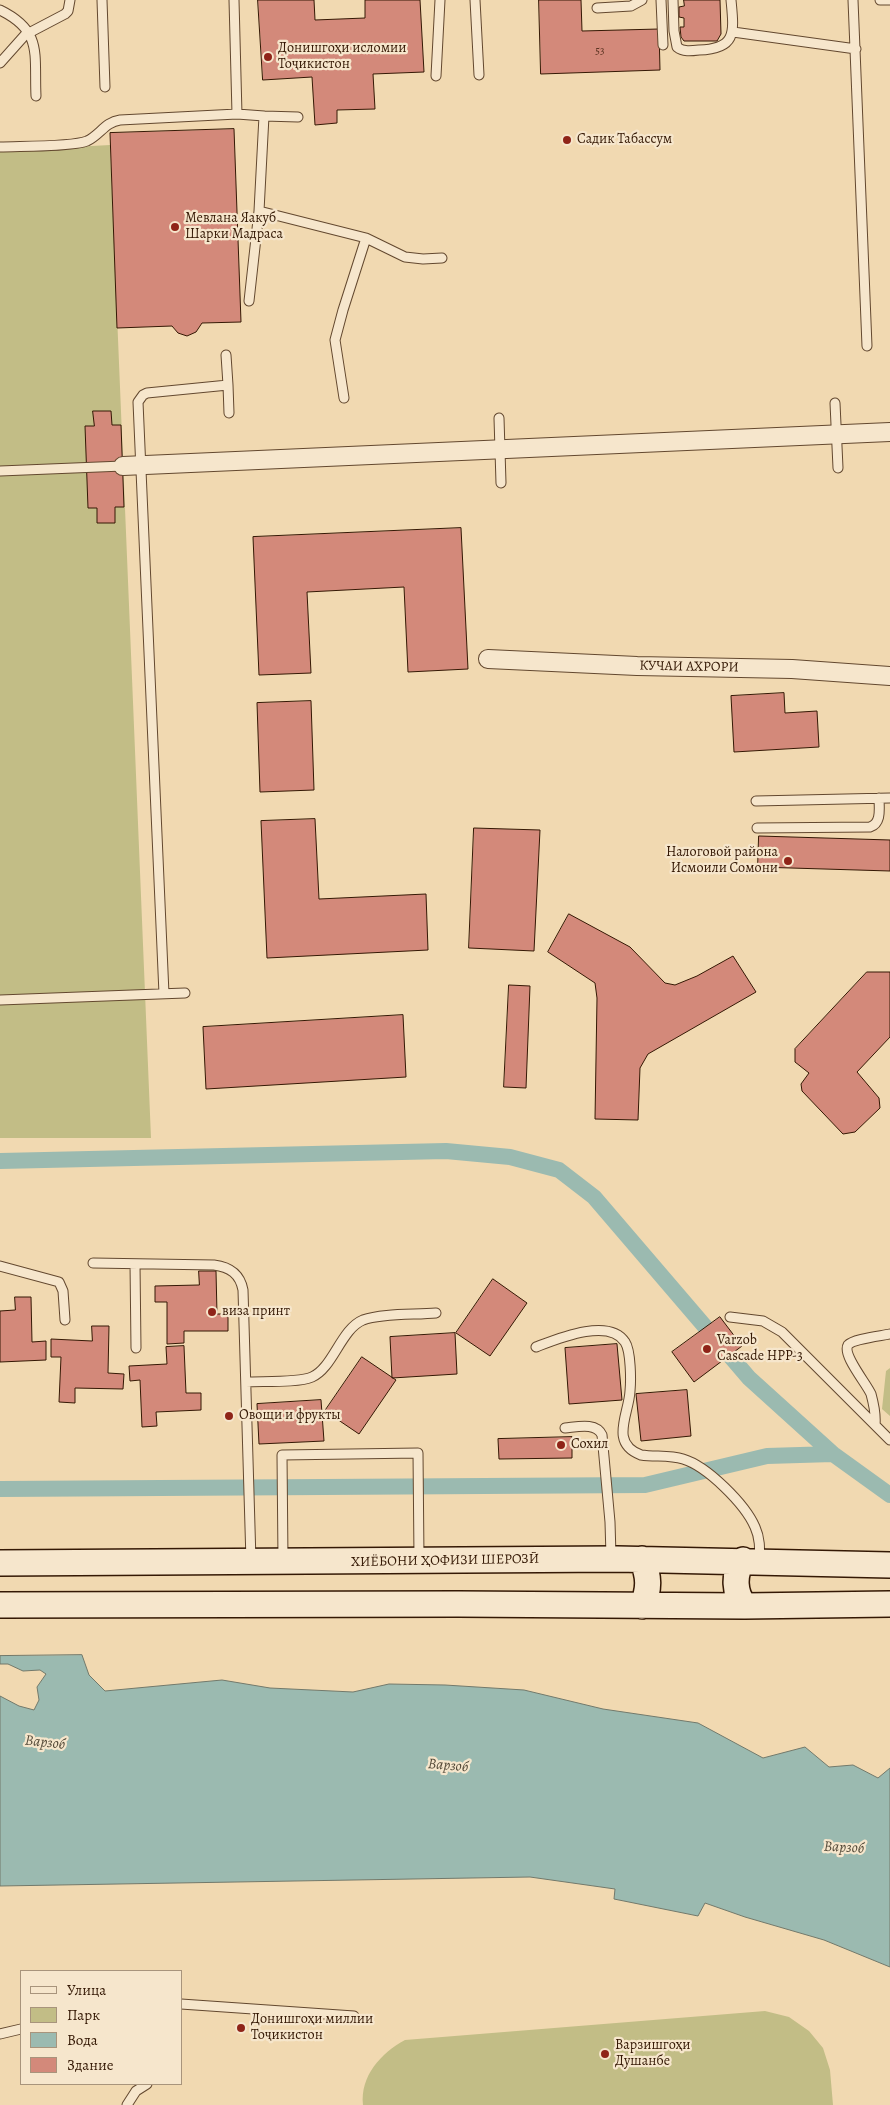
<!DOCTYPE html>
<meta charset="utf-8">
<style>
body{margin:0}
#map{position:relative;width:890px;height:2105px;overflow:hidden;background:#f1d9b1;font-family:Alegreya,serif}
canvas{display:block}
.legend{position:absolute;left:20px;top:1970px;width:162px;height:115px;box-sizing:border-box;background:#f6e6cc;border:1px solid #a8947c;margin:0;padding:6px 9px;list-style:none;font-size:15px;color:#341804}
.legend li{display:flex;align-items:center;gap:10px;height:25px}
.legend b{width:25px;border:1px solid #a8947c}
</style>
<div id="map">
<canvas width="890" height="2105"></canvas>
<ul class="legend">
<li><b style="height:6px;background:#f6e6cc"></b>Улица</li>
<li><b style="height:14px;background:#c2bd86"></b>Парк</li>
<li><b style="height:14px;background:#9bbab0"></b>Вода</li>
<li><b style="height:14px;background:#d3897a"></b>Здание</li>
</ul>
</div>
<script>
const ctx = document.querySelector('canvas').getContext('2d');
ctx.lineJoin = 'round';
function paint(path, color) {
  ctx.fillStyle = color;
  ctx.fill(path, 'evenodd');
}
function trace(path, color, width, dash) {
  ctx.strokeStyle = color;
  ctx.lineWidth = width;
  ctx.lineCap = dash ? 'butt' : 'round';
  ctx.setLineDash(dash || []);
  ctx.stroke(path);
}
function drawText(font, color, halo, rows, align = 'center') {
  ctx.font = font + ' Alegreya,serif';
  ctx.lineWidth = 4.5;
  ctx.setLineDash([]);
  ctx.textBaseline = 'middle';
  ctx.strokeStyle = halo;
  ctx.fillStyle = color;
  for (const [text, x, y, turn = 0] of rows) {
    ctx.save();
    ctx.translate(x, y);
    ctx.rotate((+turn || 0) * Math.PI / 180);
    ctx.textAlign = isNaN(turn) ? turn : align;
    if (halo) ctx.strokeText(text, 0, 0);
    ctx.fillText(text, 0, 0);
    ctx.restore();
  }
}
const green = new Path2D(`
 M 110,145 L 151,1138 L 0,1138 L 0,151 Z
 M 890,1368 L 890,1416 L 882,1409 L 886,1371 Z
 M 765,2011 L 789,2017 L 809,2031 L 823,2048 L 830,2070 L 833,2105 L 363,2105 C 360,2076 381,2053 405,2040 Z`);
const water = new Path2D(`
 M 82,1655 L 89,1675 L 105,1691 L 222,1680 L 270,1688 L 353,1692 L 389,1684 L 445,1685 L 524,1690 L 603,1709 L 698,1723 L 763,1758 L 805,1747 L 829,1767 L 853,1765 L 878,1778 L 890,1768 L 890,1967 L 824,1940 L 745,1917 L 705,1903 L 698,1916 L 614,1899 L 615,1889 L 530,1877 L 0,1886 L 0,1696 L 19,1706 L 34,1710 L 39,1700 L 37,1687 L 46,1674 L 40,1670 L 23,1671 L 8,1664 L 0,1664 L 0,1656 Z`);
const canal = new Path2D(`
 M 0,1161 L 446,1151 L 510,1157 L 559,1170 L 594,1197 L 749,1378 L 833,1454 L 890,1495
 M 0,1489 L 645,1485 L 767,1456 L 833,1454`);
const building = new Path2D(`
 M 258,0 L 314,0 L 315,20 L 365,18 L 365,0 L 420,0 L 424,72 L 373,74 L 375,109 L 337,110 L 337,123 L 315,125 L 312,77 L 263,80 Z
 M 539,0 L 581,0 L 582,31 L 659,29 L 660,70 L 541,74 Z
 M 684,0 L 720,0 L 721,34 L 717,41 L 684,41 L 681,37 L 680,27 L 684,27 L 684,18 L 679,17 L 679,7 L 684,6 Z
 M 234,129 L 241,322 L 202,323 L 196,332 L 187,336 L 178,333 L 172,326 L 117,328 L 110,133 Z
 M 93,411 L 111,411 L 112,425 L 121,425 L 124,507 L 115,507 L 115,523 L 97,523 L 97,508 L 88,508 L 85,426 L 94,426 Z
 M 461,528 L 468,669 L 408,672 L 404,587 L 307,592 L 311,673 L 259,675 L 253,537 Z
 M 784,693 L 785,713 L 817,711 L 819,747 L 734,752 L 731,696 Z
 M 311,701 L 314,790 L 260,792 L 257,703 Z
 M 315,819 L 319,899 L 426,894 L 428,950 L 267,958 L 261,821 Z
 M 474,828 L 540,830 L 534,951 L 469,948 Z
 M 759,836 L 890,840 L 890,871 L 758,867 Z
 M 569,914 L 630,947 L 665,983 L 675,985 L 697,976 L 733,956 L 756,992 L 648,1054 L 640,1068 L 638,1120 L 595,1119 L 597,998 L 595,983 L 548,952 Z
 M 867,972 L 890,972 L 890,1037 L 857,1072 L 879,1098 L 880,1108 L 855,1132 L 843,1134 L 802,1091 L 801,1084 L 809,1073 L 795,1062 L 795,1049 Z
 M 509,985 L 530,986 L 526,1088 L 504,1087 Z
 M 403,1015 L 406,1077 L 206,1089 L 203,1027 Z
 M 199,1271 L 216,1271 L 217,1314 L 228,1314 L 228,1331 L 184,1331 L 184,1343 L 167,1344 L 167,1302 L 155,1302 L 155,1286 L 199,1285 Z
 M 493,1279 L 527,1303 L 490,1356 L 456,1333 Z
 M 15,1297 L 31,1297 L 32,1342 L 46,1341 L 46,1360 L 0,1362 L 0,1311 L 15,1310 Z
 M 720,1317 L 742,1346 L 694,1382 L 672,1352 Z
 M 92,1326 L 109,1326 L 108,1373 L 124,1374 L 123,1389 L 75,1388 L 75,1403 L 59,1402 L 61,1357 L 51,1357 L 51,1339 L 92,1341 Z
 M 455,1333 L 457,1374 L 392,1378 L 390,1337 Z
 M 617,1344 L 622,1400 L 569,1404 L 565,1348 Z
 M 184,1346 L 186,1393 L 201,1393 L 201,1410 L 156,1412 L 157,1426 L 142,1427 L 140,1380 L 130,1381 L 129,1366 L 167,1364 L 166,1347 Z
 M 362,1357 L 396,1380 L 359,1434 L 325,1411 Z
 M 687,1390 L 691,1436 L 641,1441 L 636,1394 Z
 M 321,1400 L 324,1441 L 259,1444 L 257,1404 Z
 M 572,1437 L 572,1458 L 499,1459 L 498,1439 Z`);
const lane = new Path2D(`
 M 102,0 L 105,87
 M 234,0 L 237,114 L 264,116 L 259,211 L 366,238 L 405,257 L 423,259 L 442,258
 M 475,0 L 479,75
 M 661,0 L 663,45
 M 673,0 L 674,31 L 677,47 C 683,52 691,51 699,50 C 737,49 734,32 731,0
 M 853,0 L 867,346
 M 880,0 L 890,0
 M 597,8 L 631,6 L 642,0
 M 0,10 C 43,31 34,54 36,96
 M 733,32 L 856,49
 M 0,63 L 25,35 L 65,14 L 68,11 L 70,0
 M 436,76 L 440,0
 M 264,116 L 298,117
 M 0,147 C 19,146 72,147 87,141 C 100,135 105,122 120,120 L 237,114
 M 249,301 L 259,211
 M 226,355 L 228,385
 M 344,398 L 335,340 L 343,310 L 366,238
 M 835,403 L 838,468
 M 499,418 L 501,483
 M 0,471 L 123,466
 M 756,801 L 890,798
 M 757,828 L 870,827 C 882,823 879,808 879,798
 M 164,994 L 138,402 L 143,395 L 147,393 L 228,385 L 229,413
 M 0,1000 L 185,993
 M 93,1263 L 214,1265 C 230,1267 240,1274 243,1290 L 251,1561
 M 135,1264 L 136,1348
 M 0,1266 L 59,1282 L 63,1291 L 65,1320
 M 730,1317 L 763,1321 L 782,1332 L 890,1440
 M 536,1347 C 557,1339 609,1317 625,1342 C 631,1351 631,1381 630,1391 C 629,1414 609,1443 641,1455 C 655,1457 670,1455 683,1459 C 707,1466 745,1504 755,1527 C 760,1538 760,1548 759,1561
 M 246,1382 C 262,1381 298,1383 312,1377 C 333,1368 341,1329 363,1320 C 383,1313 415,1315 436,1313
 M 875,1425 C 876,1415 874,1405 871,1394 C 867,1384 842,1355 848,1345 C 853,1339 881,1336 890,1334
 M 565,1428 C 577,1427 596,1422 602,1435 L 610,1522 L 611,1556
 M 283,1559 L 282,1455 L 418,1453 L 419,1558
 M 181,2004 L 354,2016
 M 0,2034 L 21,2029
 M 127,2105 L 136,2091 L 147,2084`);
const street = new Path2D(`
 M 123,466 L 890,432
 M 488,659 L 637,666 L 792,669 L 890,676`);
const secondary = new Path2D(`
 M 642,1559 C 649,1576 650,1589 642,1606
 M 743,1560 C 733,1574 734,1594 745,1606
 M 0,1563 L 617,1559 L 890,1565
 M 0,1605 L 458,1604 L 745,1606 L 890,1604`);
const markers = [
 [268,57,5,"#8f2418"],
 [567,140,5,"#8f2418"],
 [175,227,5,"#8f2418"],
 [788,861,5,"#8f2418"],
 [212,1312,5,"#8f2418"],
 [707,1349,5,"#8f2418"],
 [229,1416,5,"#8f2418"],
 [561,1445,5,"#8f2418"],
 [241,2028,5,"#8f2418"],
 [605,2054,5,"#8f2418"]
];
const numberNames = [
 ["53",600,51]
];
const poiNames = [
 ["Донишгоҳи исломии",278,49],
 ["Тоҷикистон",278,65],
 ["Садик Табассум",577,140],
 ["Мевлана Яакуб",185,219],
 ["Шарки Мадраса",185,235],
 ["Налоговой района",778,853,"right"],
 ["Исмоили Сомони",778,869,"right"],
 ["виза принт",222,1312],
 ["Varzob",717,1341],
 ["Cascade HPP-3",717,1357],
 ["Овощи и фрукты",239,1416],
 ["Сохил",571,1445],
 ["Донишгоҳи миллии",251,2020],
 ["Тоҷикистон",251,2036],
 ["Варзишгоҳи",615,2046],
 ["Душанбе",615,2062]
];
const streetNames = [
 ["КУЧАИ АХРОРИ",689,667,1],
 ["ХИЁБОНИ ҲОФИЗИ ШЕРОЗӢ",445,1561,-1]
];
const waterNames = [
 ["Варзоб",45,1743,6],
 ["Варзоб",448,1766,5],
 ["Варзоб",844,1848,3]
];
paint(green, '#c2bd86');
paint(water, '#9bbab0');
trace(water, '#72796b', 1);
trace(canal, '#9bbab0', 16);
paint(building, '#d3897a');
trace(building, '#341804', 1);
trace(lane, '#63482f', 11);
trace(street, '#63482f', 20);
trace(secondary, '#341804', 28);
trace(lane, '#f6e6cc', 9);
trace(street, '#f6e6cc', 18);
trace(secondary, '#f6e6cc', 25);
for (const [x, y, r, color] of markers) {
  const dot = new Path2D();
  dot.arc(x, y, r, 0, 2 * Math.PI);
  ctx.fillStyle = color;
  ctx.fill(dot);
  trace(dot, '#f6e6cc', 2);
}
drawText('11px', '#5c3422', null, numberNames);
drawText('14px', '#341804', '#f6e6cc', poiNames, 'left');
drawText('14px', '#341804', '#f6e6cc', streetNames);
drawText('italic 15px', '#534938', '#f6e6cc', waterNames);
</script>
